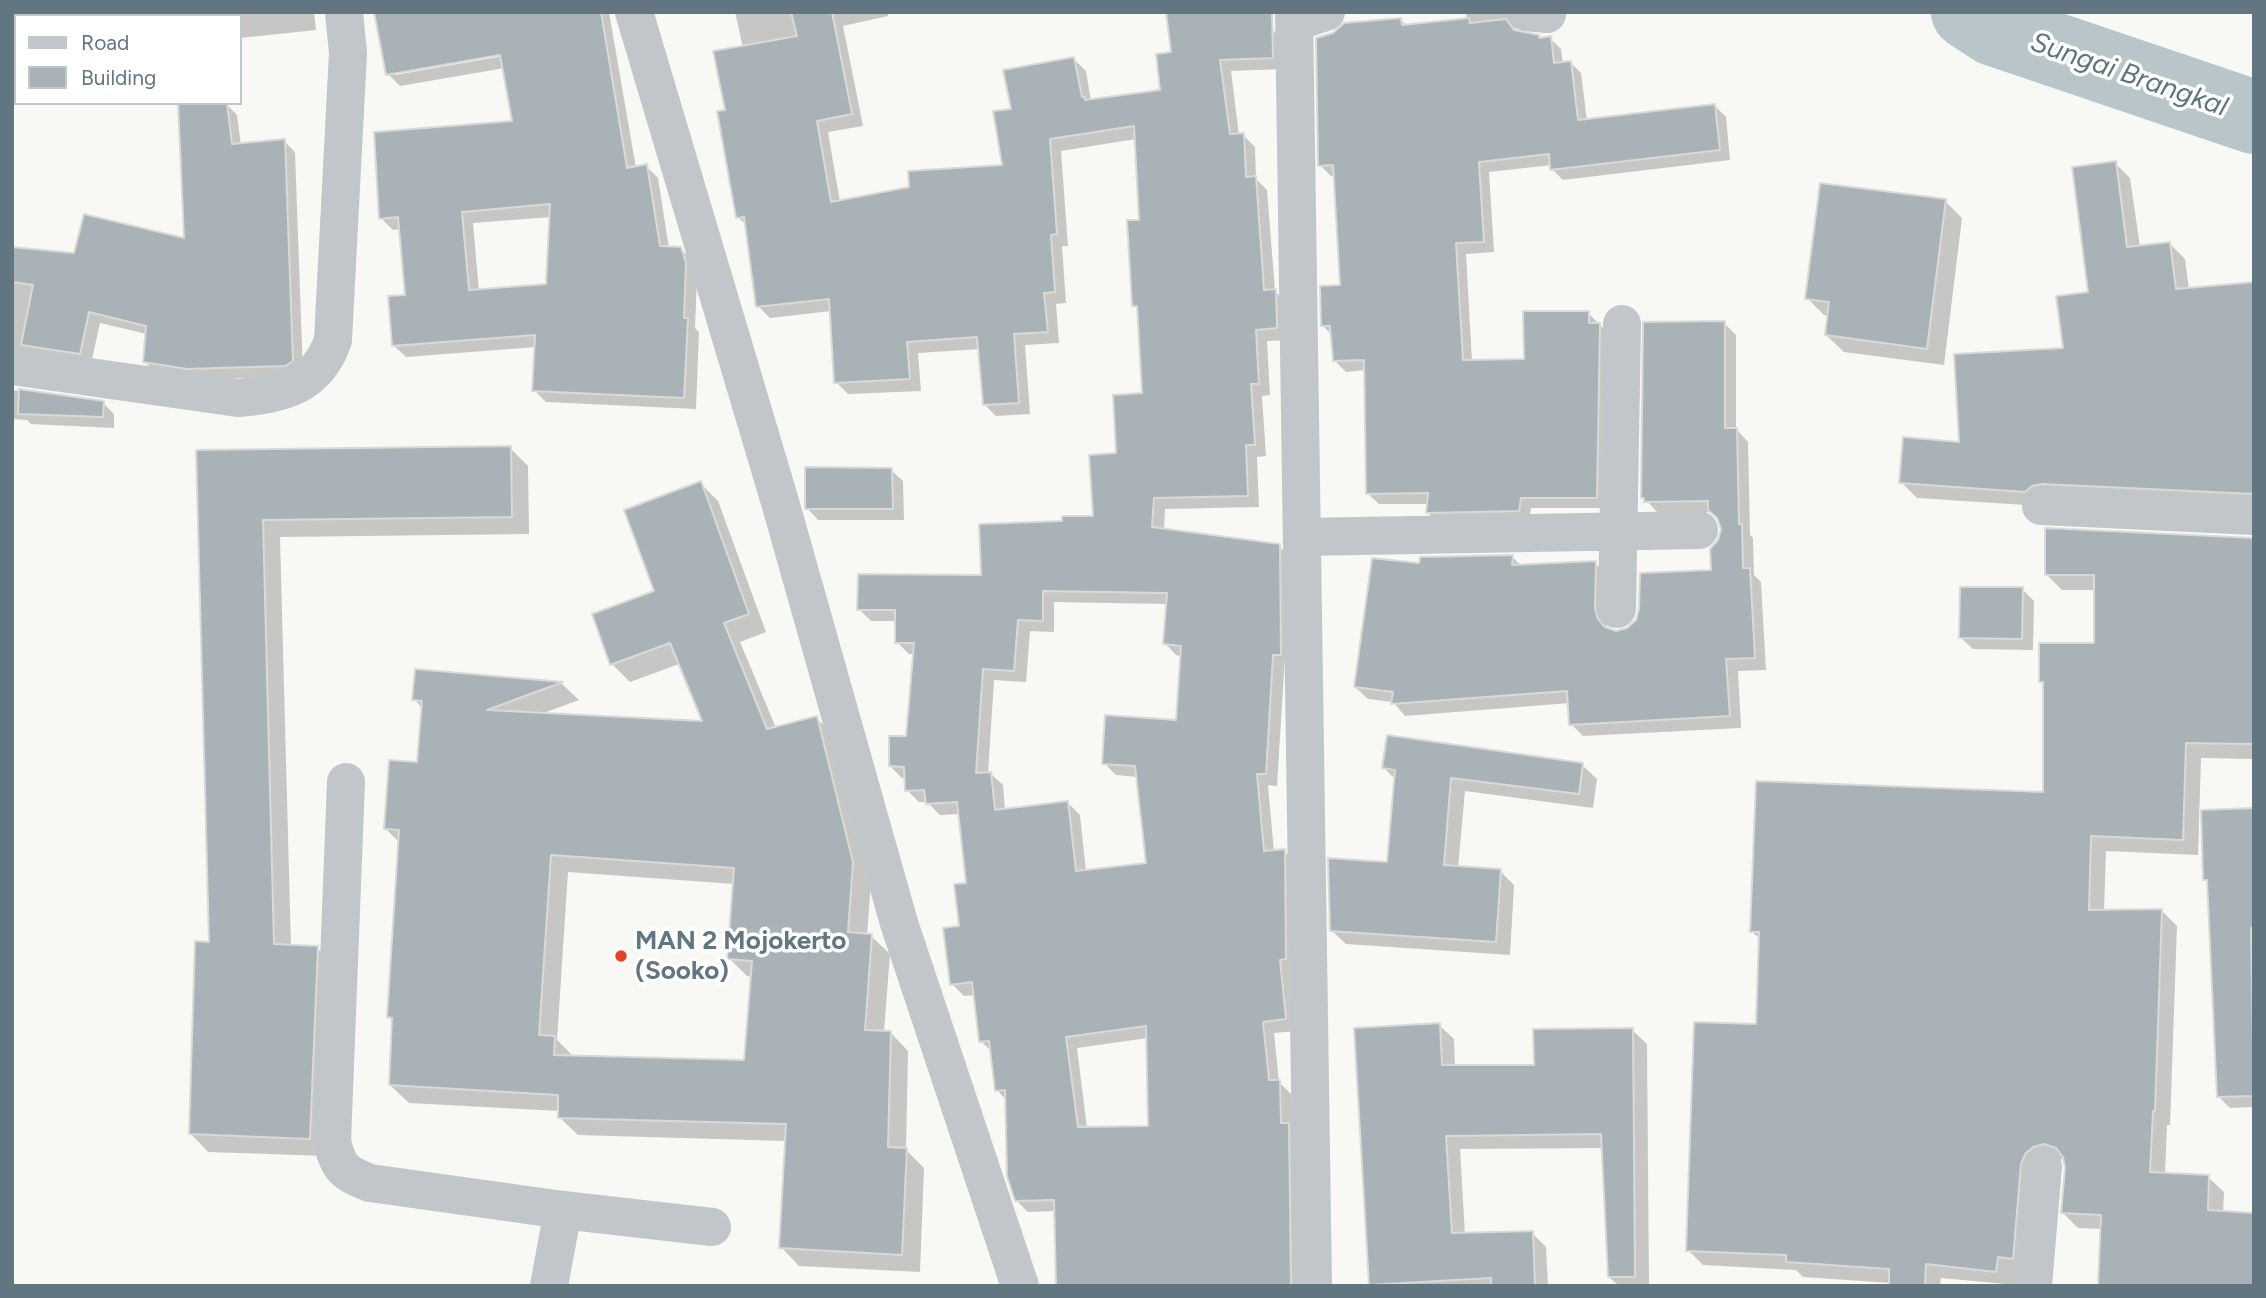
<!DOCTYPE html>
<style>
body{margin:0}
#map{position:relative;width:2266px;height:1298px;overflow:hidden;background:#f8f8f5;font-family:Figtree,sans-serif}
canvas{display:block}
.frame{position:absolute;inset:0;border:14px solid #627681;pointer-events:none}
.legend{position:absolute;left:14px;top:14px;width:228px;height:91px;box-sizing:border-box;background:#fff;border:2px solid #c0c8cd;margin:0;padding:9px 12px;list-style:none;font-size:21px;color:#627681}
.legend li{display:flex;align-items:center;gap:14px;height:35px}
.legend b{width:35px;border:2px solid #c0c8cd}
</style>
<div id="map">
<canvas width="2266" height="1298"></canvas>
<div class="frame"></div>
<ul class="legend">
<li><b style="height:9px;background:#c0c6c9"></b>Road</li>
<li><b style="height:19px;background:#a8b2b7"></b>Building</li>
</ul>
</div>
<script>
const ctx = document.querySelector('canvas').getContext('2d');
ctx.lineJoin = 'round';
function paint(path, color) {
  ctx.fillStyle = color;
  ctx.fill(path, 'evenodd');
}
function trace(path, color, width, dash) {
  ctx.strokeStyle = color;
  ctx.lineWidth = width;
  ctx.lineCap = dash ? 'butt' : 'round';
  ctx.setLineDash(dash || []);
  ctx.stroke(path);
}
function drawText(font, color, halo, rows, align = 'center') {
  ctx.font = font + ' Figtree,sans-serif';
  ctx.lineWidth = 7;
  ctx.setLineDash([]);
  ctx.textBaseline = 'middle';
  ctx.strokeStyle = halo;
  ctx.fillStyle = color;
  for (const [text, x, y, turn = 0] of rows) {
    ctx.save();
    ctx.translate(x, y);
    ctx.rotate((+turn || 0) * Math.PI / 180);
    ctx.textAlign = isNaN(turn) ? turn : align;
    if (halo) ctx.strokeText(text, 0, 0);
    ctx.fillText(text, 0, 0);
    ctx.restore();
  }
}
const shadow = new Path2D(`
 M 168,12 L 314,12 L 316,30 L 240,38 L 240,16 L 168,16 Z
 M 377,12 L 609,12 L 636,168 L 646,166 L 658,178 L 669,248 L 680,248 L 693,261 L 697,276 L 695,328 L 699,332 L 696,409 L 546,402 L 534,390 L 536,347 L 406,357 L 393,345 L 407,297 L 401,229 L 393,230 L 381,218 L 514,123 L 505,68 L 400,86 L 388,74 ZM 509,52 L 509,55 L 395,75 L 395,72 ZM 551,217 L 547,286 L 479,291 L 473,223 Z
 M 735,12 L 888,12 L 888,16 L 843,26 L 863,126 L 828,132 L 840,202 L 911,189 L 1004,166 L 1013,110 L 1074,59 L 1086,71 L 1091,101 L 1162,92 L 1272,30 L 1284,41 L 1284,69 L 1231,71 L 1239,135 L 1243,135 L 1255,147 L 1256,179 L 1267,190 L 1275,291 L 1287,303 L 1288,340 L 1267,341 L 1270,395 L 1262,396 L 1266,456 L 1257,457 L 1259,507 L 1165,509 L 1164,530 L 1279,546 L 1291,558 L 1277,786 L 1268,785 L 1274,852 L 1284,851 L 1296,863 L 1297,1031 L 1274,1033 L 1279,1082 L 1291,1094 L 1303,1286 L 1058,1286 L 1056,1211 L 1028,1212 L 1016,1200 L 1007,1101 L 997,1090 L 992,1052 L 981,1041 L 975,995 L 964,996 L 952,984 L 968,885 L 960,814 L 940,815 L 927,802 L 919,802 L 907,790 L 906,778 L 902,778 L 890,766 L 908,738 L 915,654 L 909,654 L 897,642 L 897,621 L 871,621 L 859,609 L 983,577 L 1064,522 L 1095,518 L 1118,455 L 1144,395 L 1139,311 L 1133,305 L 1141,221 L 1136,139 L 1061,151 L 1068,246 L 1062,246 L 1066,303 L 1056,304 L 1059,343 L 1025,345 L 1030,414 L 996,416 L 984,404 L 980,349 L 918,353 L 921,391 L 848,394 L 836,382 L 831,311 L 770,318 L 758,306 L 747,226 L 738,217 L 727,111 L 743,48 ZM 1054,602 L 1168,604 L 1165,643 L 1176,655 L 1182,656 L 1178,722 L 1104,763 L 1116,775 L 1138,777 L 1148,865 L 1086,871 L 1080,815 L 1068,803 L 1005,810 L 1003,785 L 991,774 L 988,774 L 994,680 L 1026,682 L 1030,631 L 1054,632 ZM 1148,1038 L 1150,1127 L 1087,1128 L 1077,1048 Z
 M 1466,12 L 1518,12 L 1514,21 L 1516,33 L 1540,39 L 1550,38 L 1561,49 L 1563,63 L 1570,62 L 1581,73 L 1587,121 L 1715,106 L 1726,117 L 1730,160 L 1563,180 L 1552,169 L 1552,165 L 1489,172 L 1494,252 L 1466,254 L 1472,361 L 1526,361 L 1588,313 L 1610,335 L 1607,508 L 1531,508 L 1529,522 L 1438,523 L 1427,512 L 1428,504 L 1379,504 L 1368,494 L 1366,370 L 1346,372 L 1335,361 L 1333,336 L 1322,325 L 1342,287 L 1336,176 L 1331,176 L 1320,165 L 1401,20 L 1407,26 L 1467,19 Z
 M 226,104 L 237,115 L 241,145 L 284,141 L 295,152 L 303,373 L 296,377 L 199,379 L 156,373 L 145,362 L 147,334 L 100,323 L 91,364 L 12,359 L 12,249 L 75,255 L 185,240 Z
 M 2115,163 L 2130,178 L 2140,247 L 2170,244 L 2185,259 L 2189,290 L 2254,283 L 2254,508 L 2041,506 L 1917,498 L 1901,482 L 1961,443 L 2065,349 L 2090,293 Z
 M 1945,201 L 1962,218 L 1944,365 L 1844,352 L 1826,335 L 1829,316 L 1824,315 L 1807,298 Z
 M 1724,323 L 1736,335 L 1736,429 L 1748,442 L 1750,535 L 1753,538 L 1754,575 L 1761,582 L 1766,670 L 1738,671 L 1741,728 L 1583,736 L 1571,724 L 1570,703 L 1405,716 L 1393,702 L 1368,699 L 1355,687 L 1420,564 L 1512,557 L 1522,566 L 1595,563 L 1607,575 L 1606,622 L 1608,630 L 1616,633 L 1628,630 L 1713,571 L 1723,529 L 1720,519 L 1713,512 L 1658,513 L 1643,497 Z
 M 12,390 L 103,403 L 114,414 L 114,428 L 31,424 L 27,420 L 12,419 Z
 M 510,448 L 528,466 L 529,534 L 280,537 L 291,947 L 317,948 L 335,966 L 328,1156 L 208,1152 L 190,1133 L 211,943 L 197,451 Z
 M 891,470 L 903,481 L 904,520 L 818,520 L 807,508 Z
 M 700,483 L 718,501 L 766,632 L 740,642 L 776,728 L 816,718 L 835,736 L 871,882 L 867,936 L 871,936 L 890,954 L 884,1032 L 890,1032 L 908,1051 L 906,1150 L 924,1168 L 920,1272 L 799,1266 L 781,1247 L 786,1141 L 578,1135 L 559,1117 L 559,1111 L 409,1103 L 390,1085 L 394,1022 L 388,1017 L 400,843 L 386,829 L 418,764 L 423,709 L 414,699 L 416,670 L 562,684 L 579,700 L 541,714 L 704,723 L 679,664 L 630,682 L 612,664 L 656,592 ZM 568,872 L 734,884 L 729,958 L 747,976 L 752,977 L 746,1062 L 573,1056 L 557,1040 Z
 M 2254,539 L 2254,759 L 2201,758 L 2198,855 L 2106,851 L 2104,912 L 2162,911 L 2177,926 L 2170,1125 L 2167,1125 L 2165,1175 L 2208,1177 L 2224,1192 L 2223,1212 L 2102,1229 L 2078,1228 L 2063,1213 L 2067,1168 L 2065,1160 L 2061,1159 L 2049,1161 L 2027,1286 L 1941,1278 L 1940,1286 L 1891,1286 L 1891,1283 L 1803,1277 L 1796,1270 L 1703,1265 L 1688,1250 L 1757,1026 L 1761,940 L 1751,931 L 2044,794 L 2045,686 L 2040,681 L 2096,645 L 2096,590 L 2062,590 L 2047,575 Z
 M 2022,589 L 2034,601 L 2033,650 L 1973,649 L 1961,638 Z
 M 1582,765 L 1597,779 L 1593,808 L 1465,791 L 1458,868 L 1500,871 L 1514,885 L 1510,955 L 1346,944 L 1331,930 L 1389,863 L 1396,780 L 1384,768 Z
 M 2254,810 L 2254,1107 L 2230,1108 L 2218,1096 L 2209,883 L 2205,879 Z
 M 1439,1025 L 1454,1039 L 1455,1067 L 1536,1066 L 1632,1030 L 1647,1044 L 1649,1286 L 1619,1286 L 1609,1277 L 1603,1148 L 1460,1149 L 1465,1235 L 1532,1233 L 1546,1247 L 1548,1286 L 1371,1284 Z`);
const river = new Path2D(`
 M 1968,12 L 1994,29 L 2254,117`);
const building = new Path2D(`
 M 374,12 L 601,12 L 627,168 L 647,164 L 660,246 L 681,247 L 686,263 L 684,318 L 688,318 L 684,398 L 532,391 L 535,335 L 392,346 L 388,296 L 405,295 L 398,217 L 379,219 L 374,132 L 512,121 L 500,55 L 386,75 ZM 550,204 L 546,284 L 469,290 L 462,212 Z
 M 791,12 L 832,12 L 852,114 L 817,121 L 831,202 L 909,187 L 908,171 L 1002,165 L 993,111 L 1011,109 L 1003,70 L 1074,57 L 1082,97 L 1085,97 L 1085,100 L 1160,90 L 1156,54 L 1171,52 L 1166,12 L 1272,12 L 1273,58 L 1220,60 L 1230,134 L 1244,133 L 1246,177 L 1256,176 L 1264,290 L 1276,289 L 1277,328 L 1256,330 L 1259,384 L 1251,384 L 1255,445 L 1246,445 L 1248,496 L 1154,498 L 1152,527 L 1280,544 L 1281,655 L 1273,655 L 1266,774 L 1257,774 L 1264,851 L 1285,849 L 1286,959 L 1280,960 L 1286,1019 L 1263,1022 L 1269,1080 L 1280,1080 L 1281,1123 L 1289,1123 L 1291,1286 L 1056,1286 L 1054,1200 L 1015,1201 L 1007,1176 L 1005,1090 L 995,1091 L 989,1041 L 979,1042 L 972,982 L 950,985 L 943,928 L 959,926 L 954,884 L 966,883 L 957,802 L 926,804 L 924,790 L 905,791 L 904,767 L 889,766 L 889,736 L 906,736 L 914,643 L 895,643 L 895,610 L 857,610 L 858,574 L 981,575 L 979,524 L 1062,521 L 1062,516 L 1093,516 L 1089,455 L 1116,453 L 1113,395 L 1142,393 L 1137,306 L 1132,306 L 1127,220 L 1139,220 L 1134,126 L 1050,139 L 1057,234 L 1051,235 L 1055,292 L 1044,293 L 1048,332 L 1014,334 L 1019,403 L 983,405 L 977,337 L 907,342 L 910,379 L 834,383 L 829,299 L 756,307 L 744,217 L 736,218 L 717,111 L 725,110 L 713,51 L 797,36 ZM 1043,591 L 1167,593 L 1163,644 L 1181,646 L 1176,720 L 1105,715 L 1102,764 L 1135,766 L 1146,863 L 1076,871 L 1068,801 L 995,810 L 991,772 L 976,773 L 983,669 L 1014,671 L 1018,620 L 1043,621 ZM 1146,1026 L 1148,1126 L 1078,1127 L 1066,1037 Z
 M 1401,18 L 1402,25 L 1469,18 L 1470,23 L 1506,19 L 1514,30 L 1539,35 L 1539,38 L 1551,36 L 1554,63 L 1571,61 L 1578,120 L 1715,104 L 1720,150 L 1550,170 L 1549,154 L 1479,162 L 1484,242 L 1456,243 L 1463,360 L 1524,359 L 1523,311 L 1589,311 L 1589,323 L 1600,323 L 1597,498 L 1521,498 L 1519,511 L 1426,513 L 1428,493 L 1366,494 L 1364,360 L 1333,361 L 1330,326 L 1321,326 L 1320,286 L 1340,285 L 1333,165 L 1318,166 L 1316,38 L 1333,33 L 1344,23 Z
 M 178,103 L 227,103 L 232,144 L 285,139 L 293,361 L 285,366 L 187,369 L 143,362 L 146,326 L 89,312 L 80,354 L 21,345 L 33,285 L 12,282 L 12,247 L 74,253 L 84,214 L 184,238 Z
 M 2116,161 L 2127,247 L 2170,242 L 2176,289 L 2254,282 L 2254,494 L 2042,484 L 2032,486 L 2025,492 L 1899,483 L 1903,437 L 1959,442 L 1954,354 L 2063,348 L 2056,296 L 2088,292 L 2072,167 Z
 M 1820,183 L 1946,199 L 1927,349 L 1825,335 L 1829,302 L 1805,299 Z
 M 1725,321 L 1725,428 L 1737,428 L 1739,524 L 1742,524 L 1743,568 L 1750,568 L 1755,658 L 1726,659 L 1730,716 L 1569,725 L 1567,691 L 1391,704 L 1393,692 L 1354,687 L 1372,558 L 1419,563 L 1420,557 L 1513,555 L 1512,565 L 1596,561 L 1595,609 L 1598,619 L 1605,627 L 1616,631 L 1627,628 L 1636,620 L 1639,609 L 1640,573 L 1711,570 L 1710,549 L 1718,540 L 1721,529 L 1717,518 L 1708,510 L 1708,501 L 1644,502 L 1644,498 L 1641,498 L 1643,322 Z
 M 19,389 L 104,401 L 103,417 L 18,414 Z
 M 511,446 L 512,517 L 263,520 L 274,944 L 318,946 L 310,1139 L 189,1134 L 195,941 L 209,942 L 196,450 Z
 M 805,467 L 892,468 L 893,509 L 805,509 Z
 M 701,481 L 749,614 L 724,623 L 767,729 L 817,716 L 853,862 L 848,932 L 872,934 L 865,1030 L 891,1031 L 888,1147 L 907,1148 L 902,1255 L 779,1248 L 786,1124 L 558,1118 L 558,1095 L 389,1085 L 392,1018 L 387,1017 L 399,830 L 384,829 L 389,760 L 417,762 L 422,701 L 412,700 L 415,669 L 563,682 L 487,710 L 702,721 L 670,643 L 610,665 L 592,614 L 654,591 L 624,510 ZM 551,855 L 734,868 L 727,959 L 752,961 L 744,1060 L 554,1055 L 555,1036 L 539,1035 Z
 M 2045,528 L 2254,538 L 2254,744 L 2186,743 L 2183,840 L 2091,836 L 2089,910 L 2162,909 L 2155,1111 L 2153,1111 L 2150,1172 L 2209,1175 L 2208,1210 L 2254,1213 L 2254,1286 L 2098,1286 L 2101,1215 L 2061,1213 L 2065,1168 L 2063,1157 L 2056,1148 L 2044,1144 L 2033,1147 L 2025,1154 L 2021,1164 L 2013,1259 L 1998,1257 L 1996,1272 L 1926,1264 L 1925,1286 L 1889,1286 L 1889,1269 L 1786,1262 L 1786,1255 L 1686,1251 L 1694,1022 L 1756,1024 L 1759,932 L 1750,932 L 1756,781 L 2043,792 L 2043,682 L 2039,682 L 2039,643 L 2094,643 L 2094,575 L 2045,575 Z
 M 1960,587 L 2023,587 L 2022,639 L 1959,638 Z
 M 1387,735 L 1583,763 L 1579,794 L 1451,778 L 1444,865 L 1501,869 L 1496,942 L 1330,931 L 1328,858 L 1387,862 L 1395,770 L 1382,768 Z
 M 2254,808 L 2254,928 L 2251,928 L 2254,1096 L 2217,1097 L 2207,880 L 2203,880 L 2201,810 Z
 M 1440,1023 L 1442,1065 L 1534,1065 L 1533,1029 L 1633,1028 L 1635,1277 L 1608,1277 L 1601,1134 L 1446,1136 L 1452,1233 L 1533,1231 L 1535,1286 L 1491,1286 L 1491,1278 L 1369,1285 L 1354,1028 Z`);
const street = new Path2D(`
 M 634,12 L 780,502 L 899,923 L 1020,1286
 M 1294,12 L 1313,1286
 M 1526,12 L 1547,14
 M 1295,22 L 1326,12
 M 12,366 L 238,398 C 282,394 317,387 333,340 L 348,53 L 344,12
 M 2041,506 L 2254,516
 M 1302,537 L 1699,530
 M 1617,609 L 1622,324
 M 346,782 L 332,1141 C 338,1168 344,1173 370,1183 L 563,1210 L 549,1286
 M 563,1210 L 712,1227
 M 2033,1286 L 2043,1166`);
const markers = [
 [621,956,7,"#e74025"]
];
const poiNames = [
 ["MAN 2 Mojokerto",635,941],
 ["(Sooko)",635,971]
];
const waterNames = [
 ["Sungai Brangkal",2129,75,19]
];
paint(shadow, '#0003');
trace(river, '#b8c6c9', 74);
paint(building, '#a8b2b7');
trace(building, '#dad9d7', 2);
trace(street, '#c0c6c9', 38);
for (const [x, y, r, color] of markers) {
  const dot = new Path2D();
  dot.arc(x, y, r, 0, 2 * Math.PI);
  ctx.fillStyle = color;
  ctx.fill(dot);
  trace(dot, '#fff', 2.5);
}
drawText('bold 26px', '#627681', '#fff', poiNames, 'left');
drawText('italic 28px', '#5d767c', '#fff', waterNames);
</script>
